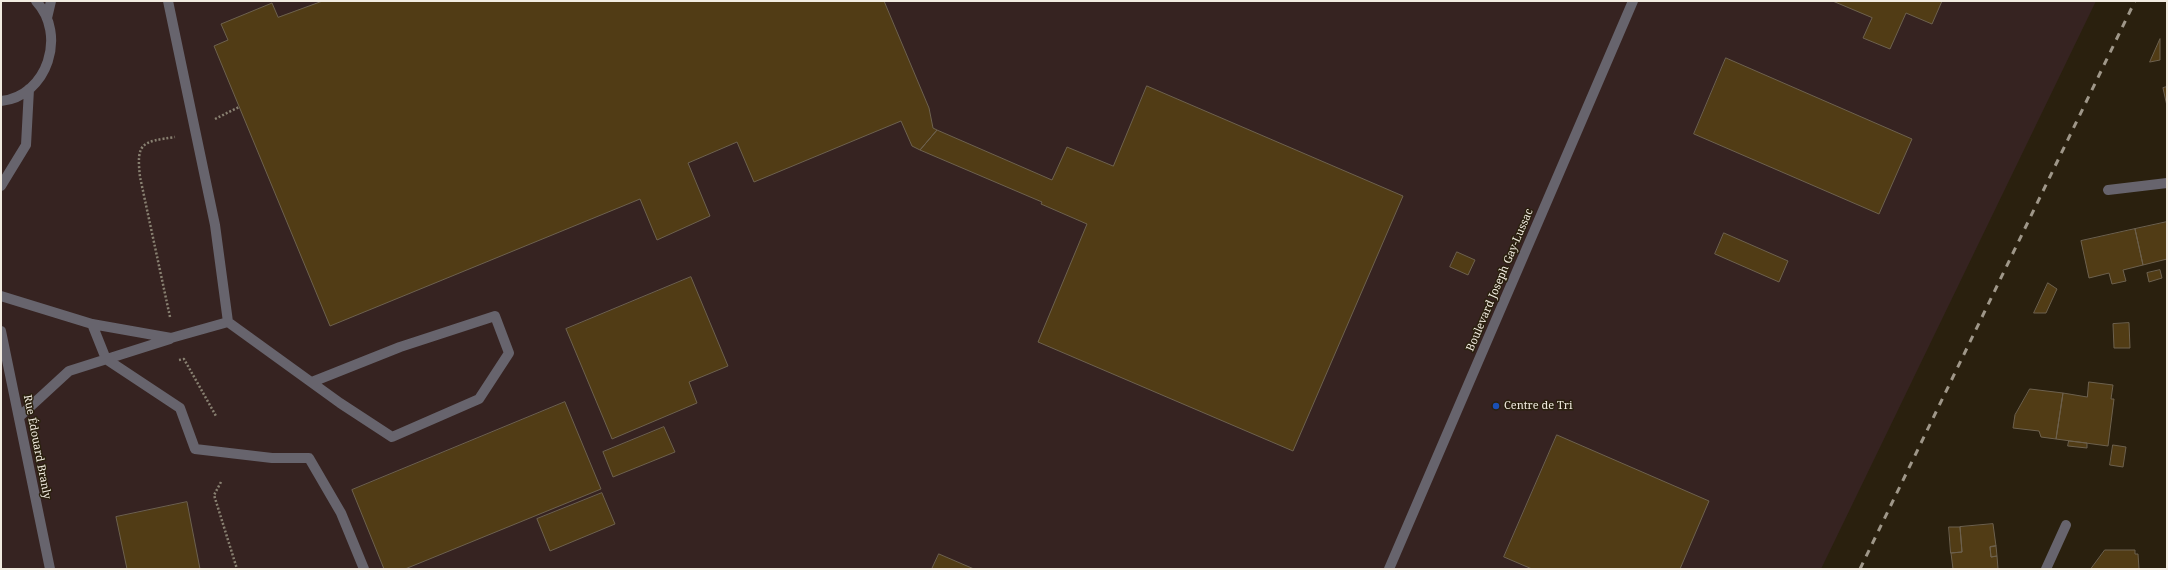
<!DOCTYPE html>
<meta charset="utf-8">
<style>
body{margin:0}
#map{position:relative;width:2168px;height:570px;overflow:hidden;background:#2a200e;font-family:"Noto Serif",serif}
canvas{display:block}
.frame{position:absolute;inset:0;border:2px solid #f2ece1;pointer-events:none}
</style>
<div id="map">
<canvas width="2168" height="570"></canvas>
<div class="frame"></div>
</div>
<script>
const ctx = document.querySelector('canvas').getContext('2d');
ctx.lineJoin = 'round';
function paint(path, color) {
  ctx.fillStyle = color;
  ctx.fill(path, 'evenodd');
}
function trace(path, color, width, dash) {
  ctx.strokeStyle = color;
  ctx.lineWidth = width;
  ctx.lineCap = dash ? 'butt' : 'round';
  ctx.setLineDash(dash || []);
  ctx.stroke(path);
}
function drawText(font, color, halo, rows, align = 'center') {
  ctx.font = font + ' "Noto Serif",serif';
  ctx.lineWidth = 3;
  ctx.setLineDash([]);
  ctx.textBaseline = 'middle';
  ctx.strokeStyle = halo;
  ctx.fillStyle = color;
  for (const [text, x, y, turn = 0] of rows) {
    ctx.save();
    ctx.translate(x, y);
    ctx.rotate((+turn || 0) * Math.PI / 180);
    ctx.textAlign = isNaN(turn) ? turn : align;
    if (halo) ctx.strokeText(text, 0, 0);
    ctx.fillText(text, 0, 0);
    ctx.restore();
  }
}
const commercial = new Path2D(`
 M 1,1 L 2096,1 L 1821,569 L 1,569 Z`);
const building = new Path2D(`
 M 323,1 L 884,1 L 929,108 L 933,128 L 937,130 L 920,150 L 912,146 L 901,121 L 754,182 L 737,142 L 688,163 L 710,216 L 657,240 L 640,199 L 330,326 L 214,46 L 228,40 L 221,24 L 272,3 L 278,17 Z
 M 1833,1 L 1942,1 L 1932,24 L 1906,13 L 1890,49 L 1863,38 L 1872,18 Z
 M 2160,39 L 2160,60 L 2150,62 Z
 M 1726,58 L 1912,139 L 1879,214 L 1694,134 Z
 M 1147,86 L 1403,196 L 1293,451 L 1038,342 L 1087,224 L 1041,204 L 1042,202 L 920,150 L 937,130 L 1052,180 L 1067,147 L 1113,166 Z
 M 2167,87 L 2167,106 L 2163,88 Z
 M 2167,222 L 2167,259 L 2143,265 L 2135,229 Z
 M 2135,229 L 2143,265 L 2123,270 L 2126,281 L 2112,284 L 2109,273 L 2089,278 L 2081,241 Z
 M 1724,233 L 1788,261 L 1779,282 L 1715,254 Z
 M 1457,252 L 1475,260 L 1468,275 L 1450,267 Z
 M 2160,270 L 2162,278 L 2149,282 L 2147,273 Z
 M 691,277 L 728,366 L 689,382 L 697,403 L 612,439 L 566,329 Z
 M 2048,283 L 2057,289 L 2046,313 L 2034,313 Z
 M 2129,323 L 2130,348 L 2114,348 L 2113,324 Z
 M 2089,382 L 2113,385 L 2111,399 L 2114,399 L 2108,446 L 2056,439 L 2063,393 L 2087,397 Z
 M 2030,389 L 2063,393 L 2056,439 L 2041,437 L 2039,431 L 2013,428 L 2015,415 Z
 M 565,402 L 601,489 L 405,569 L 384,569 L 352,490 Z
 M 664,427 L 675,452 L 613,477 L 603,452 Z
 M 1557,435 L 1709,501 L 1680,569 L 1532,569 L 1504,557 Z
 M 2069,441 L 2087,443 L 2087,448 L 2068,446 Z
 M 2113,445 L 2126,447 L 2123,467 L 2110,465 Z
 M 602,493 L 615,524 L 550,551 L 537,519 Z
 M 187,502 L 200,569 L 127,569 L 116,517 Z
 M 1993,524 L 1996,546 L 1990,547 L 1991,557 L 1997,556 L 1998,569 L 1953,569 L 1951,553 L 1962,552 L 1960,527 Z
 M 1949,527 L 1960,527 L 1962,552 L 1951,553 Z
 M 1996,546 L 1997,556 L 1991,557 L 1990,547 Z
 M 2105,550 L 2135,550 L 2135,554 L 2138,554 L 2139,569 L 2091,569 Z
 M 939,554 L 974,569 L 932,569 Z`);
const path = new Path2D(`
 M 215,119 L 239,107
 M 170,317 L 140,177 C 136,142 142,142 175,137
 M 179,360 L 184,359 L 216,416
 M 221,482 L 214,495 L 237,569`);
const lane = new Path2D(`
 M 1,296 L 92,324 L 171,338 L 228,322 L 215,225 L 168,1
 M 228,322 L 340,403 L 392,437 L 479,399 L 509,353 L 495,316 L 400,347 L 312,382
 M 92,324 L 106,359 L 180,408 L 195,449 L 272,458 L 309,458 L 341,513 L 364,569
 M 19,417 L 69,371 L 170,339`);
const street = new Path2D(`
 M 47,18 L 51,1
 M 1,101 C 48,96 67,34 36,1
 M 1,186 L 26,145 L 29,89
 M 2108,190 L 2167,183
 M 1,331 L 50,569
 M 1389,569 L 1633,1
 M 2046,569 L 2066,525`);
const rail = new Path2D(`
 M 1860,569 L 2135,1`);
const markers = [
 [1496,406,4,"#1a4fb4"]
];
const streetNames = [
 ["Boulevard Joseph Gay-Lussac",1500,280,-67],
 ["Rue Édouard Branly",37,447,79]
];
const poiNames = [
 ["Centre de Tri",1504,406]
];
paint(commercial, '#362321');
paint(building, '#513c15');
trace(building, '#6d614e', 1);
trace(path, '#888071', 2.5, [2, 2]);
trace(lane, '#67646d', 10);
trace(street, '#67646d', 10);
trace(rail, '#9f9789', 3, [7, 7]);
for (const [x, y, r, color] of markers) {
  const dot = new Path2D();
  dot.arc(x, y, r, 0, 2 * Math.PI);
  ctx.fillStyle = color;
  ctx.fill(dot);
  trace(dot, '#2a200e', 1.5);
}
drawText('11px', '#f2ece1', '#2a200e', streetNames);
drawText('11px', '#f2ece1', '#2a200e', poiNames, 'left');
</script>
